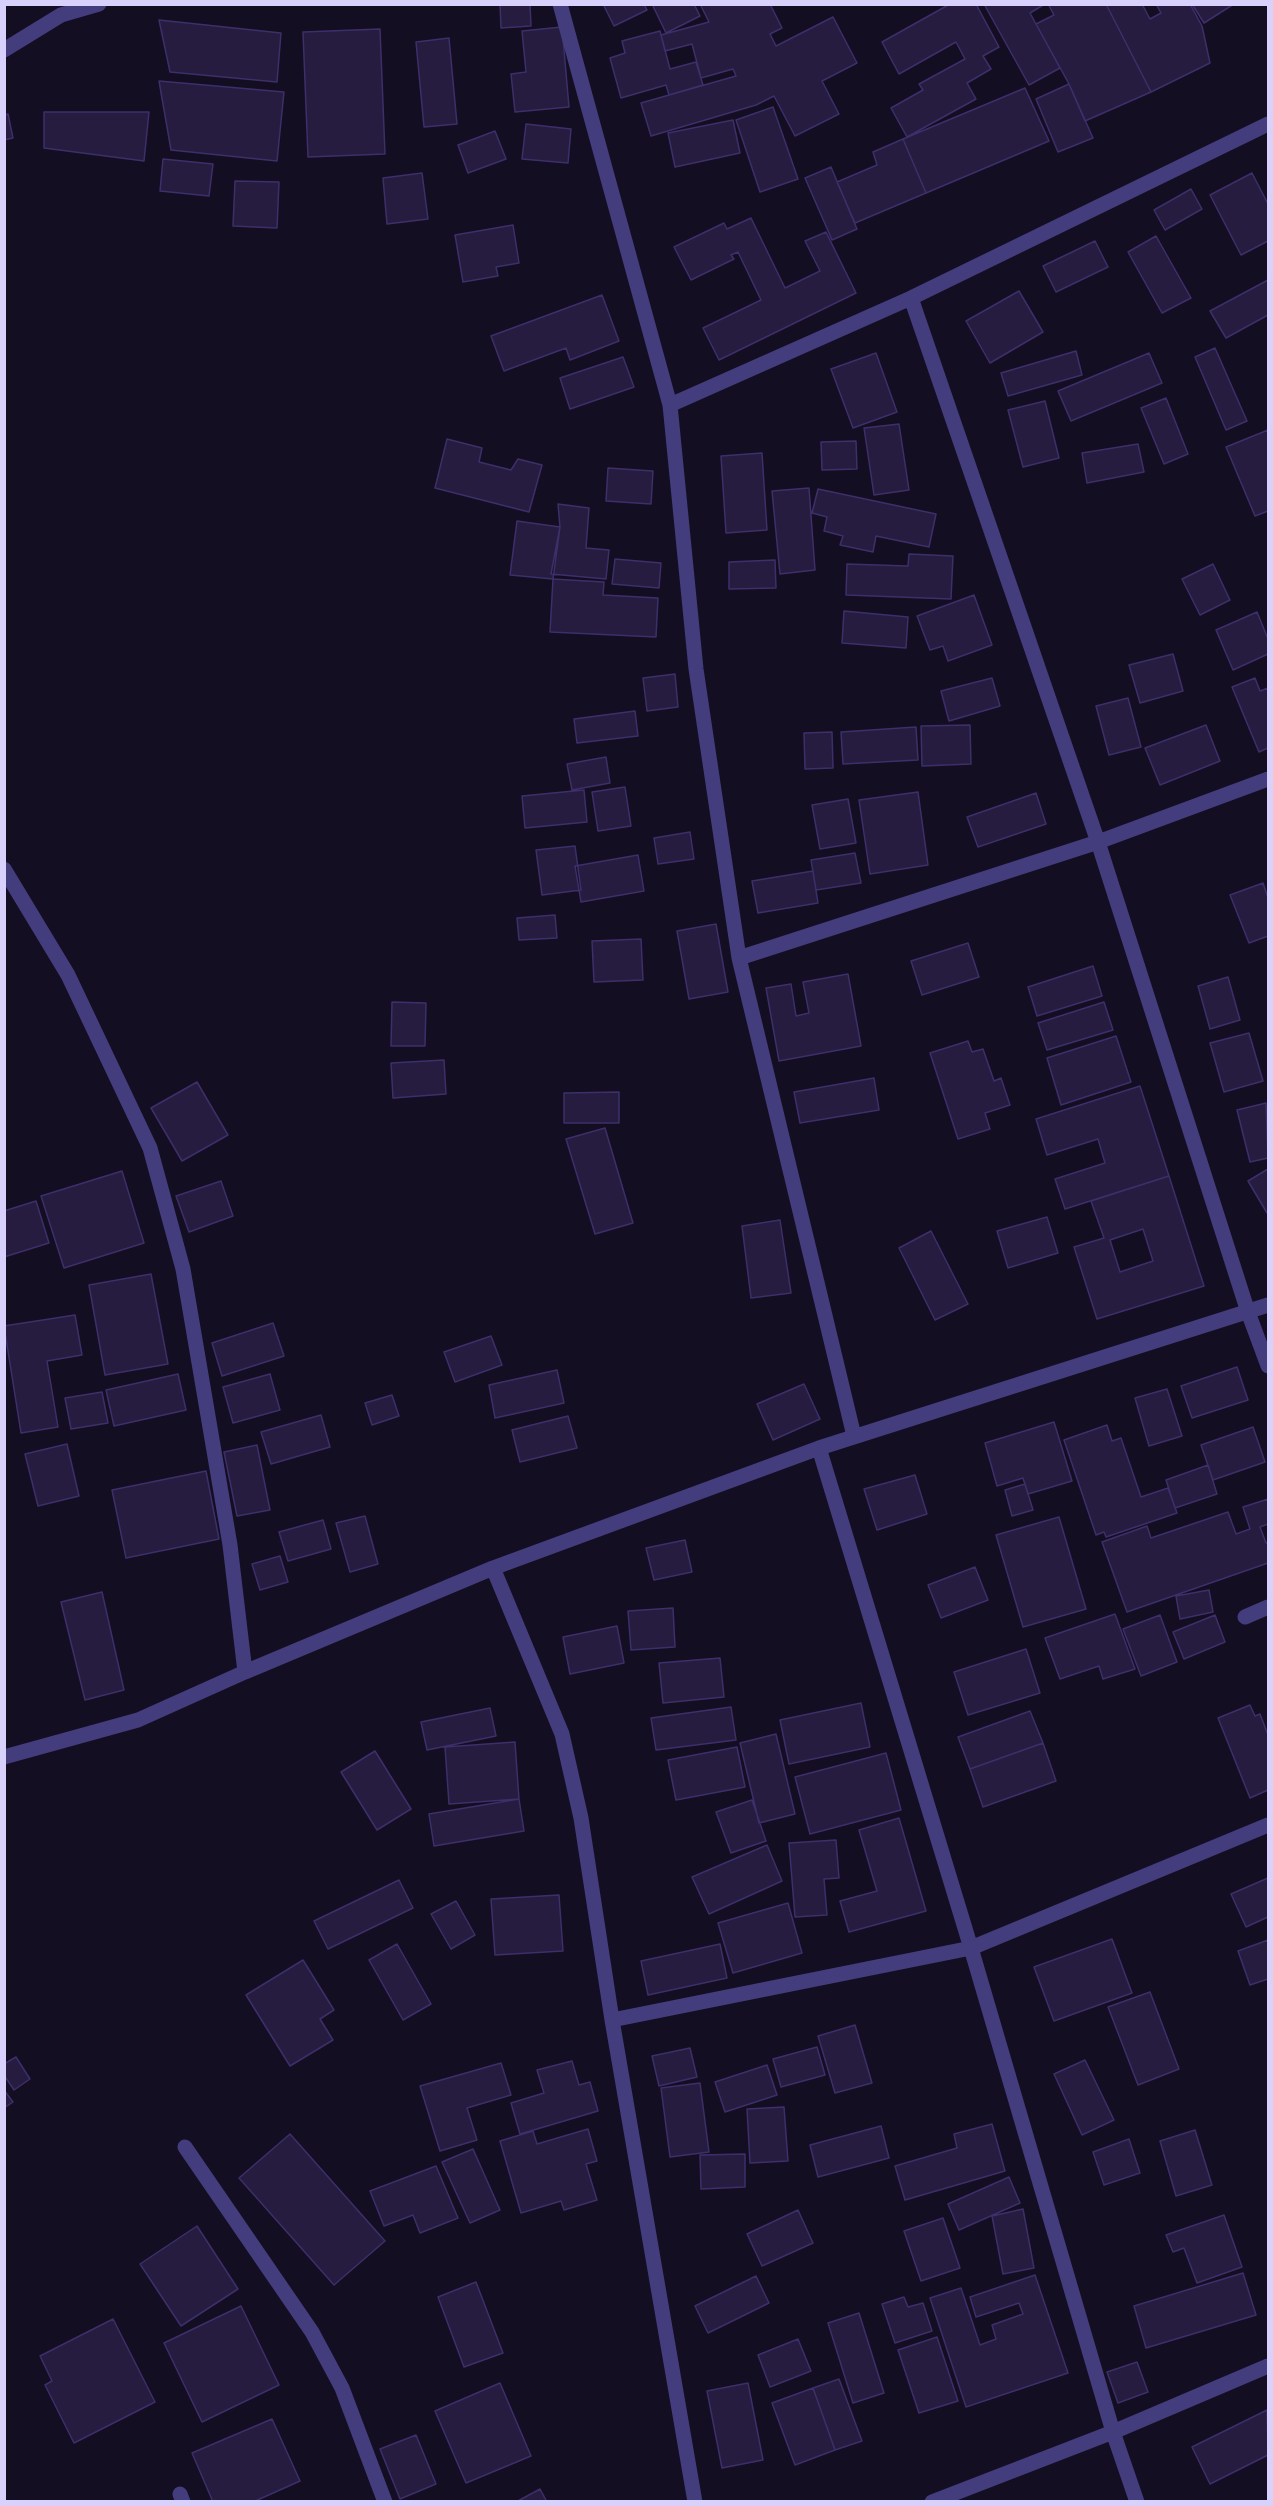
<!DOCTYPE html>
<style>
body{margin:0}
#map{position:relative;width:1273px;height:2506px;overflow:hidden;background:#130e21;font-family:"Alegreya Sans",sans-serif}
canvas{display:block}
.frame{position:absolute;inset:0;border:6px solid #d8d1fc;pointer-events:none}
</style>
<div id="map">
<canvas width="1273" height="2506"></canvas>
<div class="frame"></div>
</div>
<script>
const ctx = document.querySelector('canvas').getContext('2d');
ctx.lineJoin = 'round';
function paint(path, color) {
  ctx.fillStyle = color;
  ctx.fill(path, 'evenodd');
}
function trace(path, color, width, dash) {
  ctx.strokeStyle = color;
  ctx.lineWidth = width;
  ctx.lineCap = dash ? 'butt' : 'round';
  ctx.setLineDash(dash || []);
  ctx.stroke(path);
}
const building = new Path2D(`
 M 500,4 L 530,4 L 531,26 L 501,28 Z
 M 603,4 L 644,4 L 647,10 L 614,26 Z
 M 652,4 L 694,4 L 700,16 L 666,33 Z
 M 700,4 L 770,4 L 782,28 L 770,34 L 776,46 L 833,17 L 857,63 L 822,81 L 839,114 L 795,136 L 774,96 L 756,105 L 651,136 L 641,103 L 736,76 L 733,69 L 701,78 L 692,44 L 665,51 L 661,35 L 709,22 Z
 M 950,4 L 976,4 L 999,47 L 983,56 L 991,69 L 967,83 L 976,99 L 907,137 L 891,108 L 923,90 L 919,84 L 965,59 L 956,42 L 899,74 L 882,42 Z
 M 984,4 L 1045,4 L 1030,13 L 1060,68 L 1029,85 Z
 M 1048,4 L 1106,4 L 1151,92 L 1085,121 L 1069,84 L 1036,24 L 1054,15 Z
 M 1106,4 L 1142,4 L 1150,19 L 1161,13 L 1156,4 L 1190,4 L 1202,26 L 1210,63 L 1151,92 Z
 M 1192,4 L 1234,4 L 1204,23 Z
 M 159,20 L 281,33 L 277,82 L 170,72 Z
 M 562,27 L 569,107 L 515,112 L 511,74 L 526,72 L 522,31 Z
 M 380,29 L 385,154 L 308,157 L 303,32 Z
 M 660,31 L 670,69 L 696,62 L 703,85 L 669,95 L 666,85 L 621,98 L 610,58 L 625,53 L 622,41 Z
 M 449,38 L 457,124 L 424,127 L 416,42 Z
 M 159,81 L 284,92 L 277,161 L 171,150 Z
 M 1069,84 L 1093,138 L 1058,152 L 1036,99 Z
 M 1025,88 L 1049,141 L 926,193 L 903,139 Z
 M 773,107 L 798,179 L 760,192 L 736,120 Z
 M 44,112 L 149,112 L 144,161 L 44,148 Z
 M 8,114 L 13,138 L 4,140 L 4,115 Z
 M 733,120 L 740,153 L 675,167 L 668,133 Z
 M 526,124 L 571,129 L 568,163 L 522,159 Z
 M 495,131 L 506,159 L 468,173 L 458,145 Z
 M 903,139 L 926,193 L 855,223 L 837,182 L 877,165 L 873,152 Z
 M 163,159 L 213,164 L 209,196 L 160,191 Z
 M 831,167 L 857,229 L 832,240 L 805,178 Z
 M 422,173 L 428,219 L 387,224 L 383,178 Z
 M 1252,173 L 1268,204 L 1268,241 L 1241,255 L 1210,195 Z
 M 235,181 L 279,182 L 277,228 L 233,226 Z
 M 1191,189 L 1202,209 L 1165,230 L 1154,210 Z
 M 751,218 L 785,288 L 820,271 L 805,241 L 826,232 L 856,293 L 719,360 L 703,328 L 761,300 L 738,252 L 731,255 L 734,259 L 691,280 L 674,247 L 724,223 L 727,229 Z
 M 513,225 L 519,263 L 496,267 L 498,276 L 463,282 L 455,235 Z
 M 1156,236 L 1191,298 L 1162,313 L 1128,252 Z
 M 1095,241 L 1108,267 L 1056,292 L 1043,266 Z
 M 1268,280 L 1268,315 L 1226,338 L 1210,311 Z
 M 1019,291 L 1043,332 L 990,363 L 966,321 Z
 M 602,295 L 619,341 L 570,360 L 566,348 L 504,371 L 491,336 Z
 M 1215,348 L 1247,421 L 1226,430 L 1195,357 Z
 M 1076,351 L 1082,375 L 1008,396 L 1001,373 Z
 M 876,353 L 897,412 L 853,428 L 831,369 Z
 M 1149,353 L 1162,383 L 1071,421 L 1058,391 Z
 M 623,357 L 634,387 L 570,409 L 560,378 Z
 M 1166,398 L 1188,454 L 1164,464 L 1141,408 Z
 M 1045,401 L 1059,458 L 1023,467 L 1008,410 Z
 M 899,424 L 909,490 L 874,495 L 864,428 Z
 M 1268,430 L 1268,511 L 1255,516 L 1226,447 Z
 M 447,439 L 482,448 L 479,462 L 511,470 L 518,459 L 542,465 L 529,512 L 435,488 Z
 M 856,441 L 857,469 L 822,470 L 821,442 Z
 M 1138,444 L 1144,472 L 1087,483 L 1082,453 Z
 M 762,453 L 767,530 L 726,533 L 721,456 Z
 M 608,468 L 653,471 L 651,504 L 606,501 Z
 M 809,488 L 815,570 L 780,574 L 772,491 Z
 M 818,489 L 936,514 L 929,547 L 876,536 L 873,552 L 840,545 L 843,536 L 824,531 L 827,517 L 812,513 Z
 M 558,504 L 589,508 L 586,548 L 609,550 L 606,579 L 551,574 L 560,527 Z
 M 517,521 L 560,527 L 553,579 L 510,575 Z
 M 909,554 L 953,556 L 951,599 L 846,595 L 847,564 L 908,566 Z
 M 615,559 L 661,563 L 659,588 L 612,584 Z
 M 775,560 L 776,588 L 729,589 L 729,562 Z
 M 1213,564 L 1230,600 L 1200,615 L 1182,579 Z
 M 553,579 L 604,582 L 603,595 L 658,598 L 656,637 L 550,632 Z
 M 974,595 L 992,645 L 948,661 L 943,646 L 930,650 L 917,616 Z
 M 844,611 L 908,617 L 906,648 L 842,643 Z
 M 1257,612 L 1268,639 L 1268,654 L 1233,670 L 1216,630 Z
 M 1173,654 L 1183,691 L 1140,703 L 1129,665 Z
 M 675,674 L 678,707 L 647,711 L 643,678 Z
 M 992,678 L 1000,706 L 949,721 L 941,691 Z
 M 1255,678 L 1260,691 L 1268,688 L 1268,748 L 1259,752 L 1232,687 Z
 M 1128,698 L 1141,747 L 1109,755 L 1096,706 Z
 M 635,711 L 638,736 L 577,743 L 574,719 Z
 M 970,725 L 971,764 L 922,766 L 921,726 Z
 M 1206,725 L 1220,761 L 1160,785 L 1145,748 Z
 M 916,727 L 918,760 L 843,764 L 841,732 Z
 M 832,732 L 833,768 L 805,769 L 804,733 Z
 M 606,757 L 610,783 L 572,790 L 567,764 Z
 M 625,787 L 631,826 L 598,831 L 592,792 Z
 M 584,790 L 587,822 L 525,828 L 522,796 Z
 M 918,792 L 928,865 L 870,874 L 859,800 Z
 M 1036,793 L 1046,824 L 978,847 L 967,817 Z
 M 848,799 L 856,843 L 820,849 L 812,805 Z
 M 690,832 L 694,859 L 658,864 L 654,838 Z
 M 575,846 L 581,890 L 542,895 L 536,850 Z
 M 855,853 L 861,883 L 816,890 L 811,860 Z
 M 638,855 L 644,891 L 581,902 L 575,866 Z
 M 813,871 L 818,903 L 758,913 L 752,881 Z
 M 1263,883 L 1268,898 L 1268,936 L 1249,943 L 1230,895 Z
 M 555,915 L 557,938 L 519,940 L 517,918 Z
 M 716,924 L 728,992 L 689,999 L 677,931 Z
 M 641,939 L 643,980 L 594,982 L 592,941 Z
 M 968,943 L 979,977 L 922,995 L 911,961 Z
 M 1093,966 L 1102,996 L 1037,1016 L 1028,987 Z
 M 848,974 L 861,1046 L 779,1061 L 766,988 L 791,984 L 796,1016 L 809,1013 L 803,982 Z
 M 1228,977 L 1240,1020 L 1210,1029 L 1198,986 Z
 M 392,1002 L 426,1003 L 425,1046 L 391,1046 Z
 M 1104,1002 L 1113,1030 L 1047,1050 L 1038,1023 Z
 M 1249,1033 L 1263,1081 L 1224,1092 L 1210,1043 Z
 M 1116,1036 L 1131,1082 L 1061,1105 L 1047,1058 Z
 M 968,1041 L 972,1052 L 983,1049 L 994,1081 L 1001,1078 L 1010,1105 L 985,1113 L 990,1129 L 958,1139 L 930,1053 Z
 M 444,1060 L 446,1094 L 393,1098 L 391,1063 Z
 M 874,1078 L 879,1110 L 800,1123 L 794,1092 Z
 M 197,1082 L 228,1135 L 182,1161 L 151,1108 Z
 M 1140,1086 L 1169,1176 L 1065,1209 L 1055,1179 L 1105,1163 L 1098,1139 L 1047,1155 L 1036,1119 Z
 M 619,1092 L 619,1123 L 564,1123 L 564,1093 Z
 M 1266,1103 L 1268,1158 L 1250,1162 L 1237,1110 Z
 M 605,1128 L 633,1223 L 595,1234 L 566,1139 Z
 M 1268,1169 L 1268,1212 L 1267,1213 L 1248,1181 Z
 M 122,1171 L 144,1243 L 64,1268 L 41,1196 Z
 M 1169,1176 L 1204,1286 L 1097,1319 L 1074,1247 L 1104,1238 L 1091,1201 ZM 1143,1229 L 1153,1261 L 1120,1272 L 1110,1240 Z
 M 221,1181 L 233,1216 L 189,1232 L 176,1196 Z
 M 36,1201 L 49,1243 L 4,1257 L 4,1211 Z
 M 1047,1217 L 1058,1253 L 1008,1268 L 997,1231 Z
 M 780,1220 L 791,1293 L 751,1298 L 742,1226 Z
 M 931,1231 L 968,1304 L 935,1320 L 899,1248 Z
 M 151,1274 L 168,1364 L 105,1375 L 89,1285 Z
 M 75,1315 L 82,1355 L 47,1361 L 58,1427 L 21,1433 L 4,1326 Z
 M 273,1323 L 284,1356 L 222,1376 L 212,1343 Z
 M 491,1336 L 502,1365 L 455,1382 L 444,1352 Z
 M 1237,1367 L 1248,1400 L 1192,1418 L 1181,1386 Z
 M 557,1370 L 564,1403 L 495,1418 L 489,1385 Z
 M 178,1374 L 186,1410 L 114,1426 L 106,1390 Z
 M 270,1374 L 280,1410 L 233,1423 L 223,1387 Z
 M 804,1384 L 820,1419 L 773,1440 L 757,1404 Z
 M 1167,1389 L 1182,1436 L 1149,1446 L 1135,1398 Z
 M 102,1392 L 108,1423 L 71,1429 L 65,1398 Z
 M 392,1395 L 399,1416 L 372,1425 L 365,1403 Z
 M 321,1415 L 330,1447 L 271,1464 L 261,1432 Z
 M 568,1416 L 577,1448 L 520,1462 L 512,1430 Z
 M 1054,1422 L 1072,1481 L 1028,1494 L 1023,1478 L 997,1486 L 985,1443 Z
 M 1107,1425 L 1112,1441 L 1121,1438 L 1141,1497 L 1168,1488 L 1177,1513 L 1106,1537 L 1104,1532 L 1096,1535 L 1064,1440 Z
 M 1253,1427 L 1265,1462 L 1213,1480 L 1201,1445 Z
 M 67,1444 L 79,1496 L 38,1506 L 25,1454 Z
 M 257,1445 L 270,1510 L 237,1516 L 224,1452 Z
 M 1208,1465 L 1217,1494 L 1175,1508 L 1166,1480 Z
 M 206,1471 L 219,1539 L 126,1558 L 112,1490 Z
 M 915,1475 L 927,1514 L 877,1530 L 864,1489 Z
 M 1025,1484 L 1033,1510 L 1012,1516 L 1005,1490 Z
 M 1268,1499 L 1268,1524 L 1260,1527 L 1266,1543 L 1268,1542 L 1268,1563 L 1127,1612 L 1102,1542 L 1147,1526 L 1151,1538 L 1228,1512 L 1236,1534 L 1250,1529 L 1243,1507 Z
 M 365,1516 L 378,1564 L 350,1572 L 336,1523 Z
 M 1059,1517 L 1086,1609 L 1023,1627 L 996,1535 Z
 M 323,1520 L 331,1549 L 288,1561 L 279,1532 Z
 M 685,1540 L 692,1572 L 654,1580 L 646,1548 Z
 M 280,1556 L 288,1582 L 260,1590 L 252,1564 Z
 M 975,1567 L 988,1600 L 941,1618 L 928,1585 Z
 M 1209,1590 L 1213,1612 L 1180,1619 L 1176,1596 Z
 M 102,1592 L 124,1690 L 85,1700 L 61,1602 Z
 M 673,1608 L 675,1647 L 631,1650 L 628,1611 Z
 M 1115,1614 L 1135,1669 L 1103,1679 L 1099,1666 L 1060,1679 L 1045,1638 Z
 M 1160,1615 L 1177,1662 L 1141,1676 L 1123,1629 Z
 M 1215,1615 L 1225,1642 L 1184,1659 L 1173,1632 Z
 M 617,1626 L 624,1663 L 570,1674 L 563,1637 Z
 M 1026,1649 L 1040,1693 L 968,1715 L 954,1672 Z
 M 720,1658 L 724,1697 L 663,1703 L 659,1663 Z
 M 861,1703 L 870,1747 L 789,1764 L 780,1720 Z
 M 1250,1705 L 1255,1716 L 1260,1714 L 1268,1735 L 1268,1790 L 1250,1798 L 1218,1718 Z
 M 731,1707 L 736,1740 L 656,1750 L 651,1718 Z
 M 490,1708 L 496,1736 L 427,1750 L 421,1722 Z
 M 1030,1711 L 1043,1743 L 970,1769 L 958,1737 Z
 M 776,1734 L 795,1814 L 759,1823 L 740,1743 Z
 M 515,1742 L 519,1799 L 449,1804 L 445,1747 Z
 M 1043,1743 L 1056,1781 L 983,1807 L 970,1769 Z
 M 737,1747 L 745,1787 L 676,1800 L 668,1760 Z
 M 375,1751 L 411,1809 L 377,1830 L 341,1772 Z
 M 886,1753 L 901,1810 L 810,1834 L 795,1777 Z
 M 519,1799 L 524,1831 L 434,1846 L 429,1814 Z
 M 752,1800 L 766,1841 L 731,1853 L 716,1812 Z
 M 899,1818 L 926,1911 L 849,1932 L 840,1901 L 877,1891 L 859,1830 Z
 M 836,1840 L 839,1878 L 824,1879 L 827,1915 L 795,1917 L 789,1843 Z
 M 767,1845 L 782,1881 L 709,1914 L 692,1877 Z
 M 1268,1878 L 1268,1917 L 1246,1927 L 1231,1894 Z
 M 399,1880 L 413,1908 L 328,1949 L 314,1921 Z
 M 559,1895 L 563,1951 L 495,1955 L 491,1899 Z
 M 456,1901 L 475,1935 L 451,1949 L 431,1914 Z
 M 788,1903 L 802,1953 L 733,1973 L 718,1923 Z
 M 1112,1939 L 1132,1993 L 1054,2021 L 1034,1967 Z
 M 1268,1940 L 1268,1979 L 1250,1985 L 1238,1951 Z
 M 397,1944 L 431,2004 L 403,2020 L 369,1960 Z
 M 720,1944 L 727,1978 L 648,1995 L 641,1961 Z
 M 303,1960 L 334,2010 L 320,2019 L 333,2040 L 290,2066 L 246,1995 Z
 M 1150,1992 L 1179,2069 L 1138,2085 L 1108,2007 Z
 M 855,2025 L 872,2083 L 835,2093 L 818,2036 Z
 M 817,2047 L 825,2075 L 781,2087 L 773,2059 Z
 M 690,2048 L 697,2077 L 659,2086 L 652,2056 Z
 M 16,2057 L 30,2079 L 14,2090 L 4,2075 L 4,2064 Z
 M 1085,2060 L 1114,2120 L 1082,2135 L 1054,2074 Z
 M 572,2061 L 579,2085 L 590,2082 L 598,2111 L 520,2134 L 511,2103 L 544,2093 L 537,2070 Z
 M 501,2063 L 511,2095 L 467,2108 L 477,2140 L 440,2151 L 420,2086 Z
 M 767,2065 L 777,2095 L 725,2112 L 715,2082 Z
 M 700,2083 L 709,2152 L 670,2157 L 661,2088 Z
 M 4,2090 L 13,2102 L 4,2108 Z
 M 784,2107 L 788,2161 L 750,2163 L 747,2109 Z
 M 992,2124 L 1005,2171 L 905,2200 L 895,2166 L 957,2148 L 954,2134 Z
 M 881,2126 L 889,2158 L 818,2177 L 810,2145 Z
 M 588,2129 L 597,2161 L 586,2164 L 597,2200 L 564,2210 L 561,2201 L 521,2213 L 500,2141 L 533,2131 L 537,2144 Z
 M 1195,2130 L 1212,2185 L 1176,2196 L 1160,2141 Z
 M 290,2134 L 385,2241 L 334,2285 L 239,2178 Z
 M 1129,2139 L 1140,2173 L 1104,2185 L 1093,2152 Z
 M 473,2149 L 500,2210 L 470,2223 L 442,2162 Z
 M 745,2154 L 745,2187 L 701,2189 L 700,2155 Z
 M 436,2166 L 458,2218 L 420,2233 L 413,2215 L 384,2226 L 370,2191 Z
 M 1009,2177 L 1020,2203 L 959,2230 L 948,2204 Z
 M 1023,2209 L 1034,2268 L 1003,2274 L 992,2216 Z
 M 798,2210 L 813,2243 L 762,2266 L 747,2234 Z
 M 1224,2215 L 1242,2267 L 1197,2283 L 1184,2248 L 1173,2252 L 1166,2235 Z
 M 943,2218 L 960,2268 L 921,2281 L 904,2231 Z
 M 197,2226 L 238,2289 L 181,2326 L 140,2264 Z
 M 1243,2273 L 1256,2315 L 1146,2348 L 1134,2306 Z
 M 1035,2275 L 1068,2373 L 966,2407 L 930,2298 L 961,2288 L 980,2345 L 996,2339 L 992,2325 L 1023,2314 L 1019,2303 L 976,2317 L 970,2297 Z
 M 756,2276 L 769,2303 L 708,2333 L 695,2306 Z
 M 476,2282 L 503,2353 L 464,2367 L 438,2297 Z
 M 904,2297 L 908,2307 L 923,2303 L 932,2331 L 895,2343 L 882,2304 Z
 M 241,2306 L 279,2385 L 202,2422 L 164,2343 Z
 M 859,2313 L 884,2393 L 853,2403 L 828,2323 Z
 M 113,2319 L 155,2402 L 74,2443 L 45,2385 L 52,2381 L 40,2356 Z
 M 937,2337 L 958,2401 L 919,2413 L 898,2350 Z
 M 798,2339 L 811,2371 L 770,2387 L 758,2355 Z
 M 1137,2362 L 1148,2392 L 1118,2403 L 1107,2372 Z
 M 839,2379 L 862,2441 L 835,2450 L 813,2388 Z
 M 500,2383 L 531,2456 L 466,2483 L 435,2411 Z
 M 748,2383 L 763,2460 L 722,2468 L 707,2391 Z
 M 813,2388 L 835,2450 L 795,2465 L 772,2403 Z
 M 1267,2410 L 1268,2455 L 1210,2484 L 1192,2447 Z
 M 272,2419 L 300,2481 L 253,2502 L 213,2502 L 192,2453 Z
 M 416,2435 L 436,2484 L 400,2499 L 380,2449 Z
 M 540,2489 L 547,2502 L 516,2502 Z`);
const minor = new Path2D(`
 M 560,4 L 670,405 L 696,669 L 739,958 L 854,1436
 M 4,50 L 61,15 L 99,4
 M 911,298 L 1098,842 L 1248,1312 L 1268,1366
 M 670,405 L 911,298 L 1268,124
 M 4,869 L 68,975 L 150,1148 L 183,1269 L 230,1545 L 245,1672
 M 739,958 L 1098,842 L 1268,779
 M 819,1448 L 971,1948 L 1113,2432 L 1137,2502
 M 493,1568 L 562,1734 L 581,1818 L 612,2020 L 695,2502
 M 1245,1617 L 1268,1607
 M 4,1757 L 138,1720 L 245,1672 L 493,1568 L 819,1448 L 1268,1305
 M 612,2020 L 971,1948 L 1268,1825
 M 185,2147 L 312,2332 L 342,2388 L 385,2502
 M 180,2494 L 183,2502
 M 932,2502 L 1113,2432 L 1268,2366`);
paint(building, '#251c40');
trace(building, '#3e2f6b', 1.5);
trace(minor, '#433c7d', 15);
</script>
